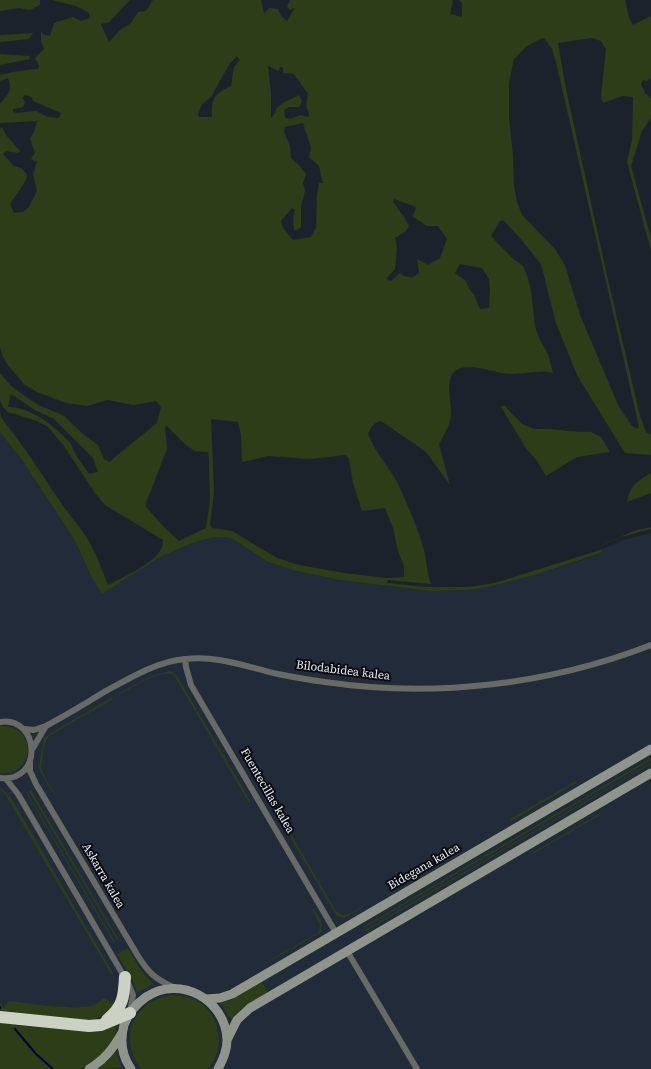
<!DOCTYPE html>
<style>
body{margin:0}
canvas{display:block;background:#1c222c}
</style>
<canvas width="651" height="1069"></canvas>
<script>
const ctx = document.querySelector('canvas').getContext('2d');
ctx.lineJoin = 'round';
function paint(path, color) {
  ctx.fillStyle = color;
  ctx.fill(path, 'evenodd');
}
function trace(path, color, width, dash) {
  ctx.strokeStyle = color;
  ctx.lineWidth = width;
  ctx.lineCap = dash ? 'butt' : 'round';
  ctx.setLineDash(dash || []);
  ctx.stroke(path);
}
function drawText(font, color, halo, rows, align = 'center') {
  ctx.font = font + ' "Source Serif 4",serif';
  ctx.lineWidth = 4;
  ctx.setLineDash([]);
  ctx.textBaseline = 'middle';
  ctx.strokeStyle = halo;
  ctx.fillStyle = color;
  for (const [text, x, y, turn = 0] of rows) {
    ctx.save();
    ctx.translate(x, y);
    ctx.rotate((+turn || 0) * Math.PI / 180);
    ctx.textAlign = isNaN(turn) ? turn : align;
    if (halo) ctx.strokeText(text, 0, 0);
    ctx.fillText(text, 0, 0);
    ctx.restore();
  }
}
const built = new Path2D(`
 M 0,432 L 22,460 L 74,539 L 91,576 L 102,594 L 160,557 L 195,542 L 215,537 L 226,537 L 233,539 L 268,562 L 296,571 L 340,580 L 430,591 L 488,587 L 535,575 L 601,554 L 603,549 L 624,540 L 651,533 L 651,1069 L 122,1069 L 116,1051 L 114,1038 L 117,1025 L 96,1004 L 88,1007 L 4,1008 L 0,1002 Z`);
const green = new Path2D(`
 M 0,0 L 40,0 L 40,5 L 30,10 L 19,8 L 0,11 Z
 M 52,0 L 130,0 L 109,22 L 101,24 L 109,42 L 119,31 L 131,23 L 138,12 L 146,11 L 153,0 L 261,0 L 264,13 L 270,8 L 278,9 L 281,16 L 287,21 L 295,8 L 290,10 L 287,6 L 290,1 L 289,0 L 451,0 L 453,1 L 450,14 L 462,17 L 462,3 L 459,0 L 625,0 L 629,18 L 633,25 L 651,16 L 651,78 L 647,81 L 643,80 L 641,84 L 645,93 L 651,99 L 651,118 L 642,131 L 631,166 L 651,238 L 651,251 L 627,162 L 632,140 L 633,97 L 623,96 L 603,103 L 601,97 L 606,49 L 601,41 L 592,38 L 558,43 L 566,89 L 606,271 L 640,416 L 646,432 L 651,435 L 651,455 L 625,453 L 577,375 L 556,323 L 541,264 L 519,237 L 503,220 L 500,221 L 491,236 L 511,257 L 523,266 L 527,275 L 531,291 L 535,326 L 539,338 L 548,354 L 553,373 C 537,369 525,375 510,374 C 496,373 483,367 468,367 C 439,368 453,398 451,416 C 450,425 444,435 439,444 L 450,485 L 427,453 L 415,444 L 381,421 C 373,423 371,427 368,434 C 375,453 389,466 398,484 C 408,506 419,530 425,554 C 427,564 427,574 431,584 L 388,580 L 387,583 L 425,587 L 469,587 L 495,583 L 603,549 L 601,553 L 535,575 L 488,587 L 466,590 L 430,591 L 340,580 L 296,571 L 268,562 L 233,539 L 226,537 L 215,537 L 195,542 L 160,557 L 102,594 L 91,576 L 74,539 L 22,460 L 0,432 L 0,411 L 1,417 L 29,455 L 63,506 L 86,536 L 96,555 L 108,585 C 120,579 149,565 157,555 C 161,551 163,545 163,540 L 105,505 L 95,493 L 64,446 L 48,427 L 37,421 L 8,412 L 4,408 L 0,401 L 0,373 L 12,387 L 38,405 L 63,415 L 84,435 L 98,445 L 104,459 L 109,462 L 157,423 L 161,407 L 156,401 L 134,405 L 107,400 L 88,406 L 66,403 L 37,392 L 24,384 L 7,364 L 2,355 L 0,347 L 0,129 L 2,127 L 6,135 L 20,151 L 18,153 L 6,151 L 3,154 L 14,166 L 21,168 L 27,174 C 27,183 15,195 10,204 L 14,213 L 23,212 L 29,207 L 37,191 L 33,174 L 37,162 L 31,159 L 35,153 L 30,139 L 34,132 L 37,121 L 0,123 L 0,104 C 8,95 13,90 8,78 L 0,81 L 0,75 L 18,71 L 38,69 L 39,66 L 35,59 L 37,56 L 44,49 L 41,41 L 41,32 L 45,35 L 50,36 L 54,23 L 73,17 L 81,21 L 90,18 L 89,13 L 76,6 ZM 544,38 L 552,49 L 557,66 L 639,427 L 637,429 L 632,426 L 619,407 L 580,315 L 565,265 L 554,248 L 522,215 L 517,202 L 514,186 L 513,156 L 509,119 L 509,83 L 512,68 L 514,59 L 526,47 L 538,40 ZM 237,56 L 240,60 L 234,67 L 231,86 C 215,94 211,97 212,117 L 199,117 L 198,114 L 202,104 L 211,97 L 230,63 ZM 268,66 L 279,71 L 280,67 L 283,67 L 283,73 L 294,74 L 308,94 L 306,106 L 309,114 L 308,117 L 300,115 C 295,117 290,121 285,117 L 284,110 L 289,107 L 299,107 L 302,101 L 299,95 C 292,99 284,101 278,107 C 275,111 275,115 271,118 L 271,93 ZM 25,95 L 32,97 L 33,101 L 61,113 L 59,118 L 48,117 L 36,111 L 17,113 L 13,112 L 13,109 L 23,107 L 25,102 L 22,98 ZM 303,123 L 311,148 L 309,157 L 319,166 L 323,183 L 319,183 L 317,195 L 316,228 L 311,237 L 293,240 L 283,228 L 281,221 L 292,208 L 295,210 L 293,218 L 294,230 L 297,230 L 301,227 L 301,206 L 305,191 L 303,183 L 306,174 L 299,165 L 291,158 L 290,146 L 284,132 L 285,127 ZM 394,199 L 416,207 L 413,217 L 427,226 L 438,226 L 447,239 L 440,258 L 428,265 L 417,259 L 419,273 L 412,278 L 404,276 L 400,273 L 391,281 L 386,279 L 395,269 L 397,247 L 395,238 L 406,231 L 409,226 L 404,217 L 393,202 ZM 460,264 L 482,268 L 489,279 L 490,288 L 489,308 L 480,309 L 474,295 L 470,290 L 465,280 L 455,273 ZM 11,394 L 35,410 L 54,419 L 93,458 L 98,472 L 89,474 C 85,468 80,462 76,455 C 74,452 73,448 71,444 C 56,427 32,407 8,407 ZM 211,419 L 238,422 L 241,435 L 242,462 L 243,462 L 268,456 L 310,459 L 346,455 L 349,459 L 353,483 L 362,511 L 385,508 L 393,528 L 398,551 L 404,566 L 404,577 L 386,578 L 344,573 L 299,565 L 277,558 L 232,531 L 212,528 L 210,525 L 214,492 ZM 167,426 L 186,445 L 195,451 L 208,452 L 209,458 L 210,501 L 206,528 L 179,541 L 163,526 L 146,507 L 146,503 L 167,449 L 165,427 Z
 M 33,33 L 29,39 L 0,42 L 0,35 Z
 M 0,54 L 29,56 L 30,59 L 0,65 Z
 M 504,405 L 522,424 L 534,429 L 550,429 L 567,431 L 591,432 L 601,437 L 610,452 L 577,457 L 546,476 L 537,461 L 526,448 L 501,407 Z
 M 651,473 L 651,493 L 627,502 C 630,485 637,482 651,473 Z
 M 651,527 L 651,529 L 621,537 L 589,550 L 634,531 Z
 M 169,671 L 172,672 L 177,676 L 251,802 L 249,803 L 174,675 C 162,668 130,689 119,695 L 118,694 L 149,677 Z
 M 112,697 L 113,699 L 49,736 L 44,745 L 41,769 L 47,781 L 57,798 L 56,798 L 41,773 L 39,767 L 43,742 L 44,738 L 51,733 Z
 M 0,726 C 38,725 35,777 0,773 Z
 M 651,758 L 651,760 L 364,928 L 363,927 Z
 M 651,763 L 651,764 L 366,931 L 365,930 Z
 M 576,781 L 576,783 L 511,821 L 510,819 Z
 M 0,787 L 4,790 L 13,801 L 113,973 L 111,974 L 5,794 L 0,790 Z
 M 31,790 L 119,940 L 118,941 L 29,791 Z
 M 26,792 L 27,792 L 115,942 L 114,943 Z
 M 271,800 L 336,911 C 345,920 354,911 363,906 L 363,907 L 344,918 L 337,916 L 335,913 L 269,801 Z
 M 599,814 L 600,815 L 531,855 L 530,854 Z
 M 313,908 C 318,915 324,923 321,932 L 263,965 L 263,964 L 319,932 L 320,925 L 312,909 Z
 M 128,948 C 135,961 142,974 154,984 L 137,993 L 132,979 L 117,954 Z
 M 262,982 L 268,993 L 241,1009 L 231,1019 L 221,1003 L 231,1000 Z
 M 172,995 C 179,996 185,996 191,998 C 219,1009 228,1047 208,1069 L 141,1069 C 118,1037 133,1001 172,995 Z
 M 103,998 L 116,1004 C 109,1013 100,1018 89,1021 L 0,1013 L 0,1002 L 4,1008 L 9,1001 C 27,1003 81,1012 96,1004 C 98,1003 101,1000 103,998 Z
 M 0,1021 L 117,1025 L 114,1038 L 102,1055 L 81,1069 L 0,1069 Z
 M 116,1051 L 122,1068 L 96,1069 L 107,1061 Z`);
const stream = new Path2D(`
 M 0,1007 L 0,1008
 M 15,1029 L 36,1054 L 53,1069`);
const street = new Path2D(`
 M 185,659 L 186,667 L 191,685 L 336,933
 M 0,722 C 40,716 44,783 0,778
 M 24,729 L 34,730 L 46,726 C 66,715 85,704 104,692 C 130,678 155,662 185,659 C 217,655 247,667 278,674 C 293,677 309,680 325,682 C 434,698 548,685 651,645
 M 33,748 L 46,726
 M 30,763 L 30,771 L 36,784 L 138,956 C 148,972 155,979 173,987
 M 6,779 L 18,794 L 129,985 L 133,995 L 130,1012
 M 347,951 L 417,1069`);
const secondary = new Path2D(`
 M 207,999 L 220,998 L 232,994 L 651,749
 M 227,1040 L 237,1020 L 250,1008 L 651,773
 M 89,1069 C 105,1059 112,1050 122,1033
 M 131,1069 C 122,1056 120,1040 124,1025 C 128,1014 136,1004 146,997 C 180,974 226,1000 227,1040 C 227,1051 223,1060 218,1069`);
const highway = new Path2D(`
 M 0,1017 L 89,1026 L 101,1025 L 130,1013
 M 107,1020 C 123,1007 124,997 125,977`);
const streetNames = [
 ["Bilodabidea kalea",343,671,7],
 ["Fuentecillas kalea",267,791,60],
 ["Bidegana kalea",424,867,-30],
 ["Askarra kalea",103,876,60]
];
paint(built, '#222b3a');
paint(green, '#2c3d17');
trace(stream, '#000538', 2);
trace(street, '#686b65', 6);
trace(secondary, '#90958b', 9);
trace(highway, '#cbd2c4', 12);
drawText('12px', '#edf1f8', '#090b10', streetNames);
</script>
